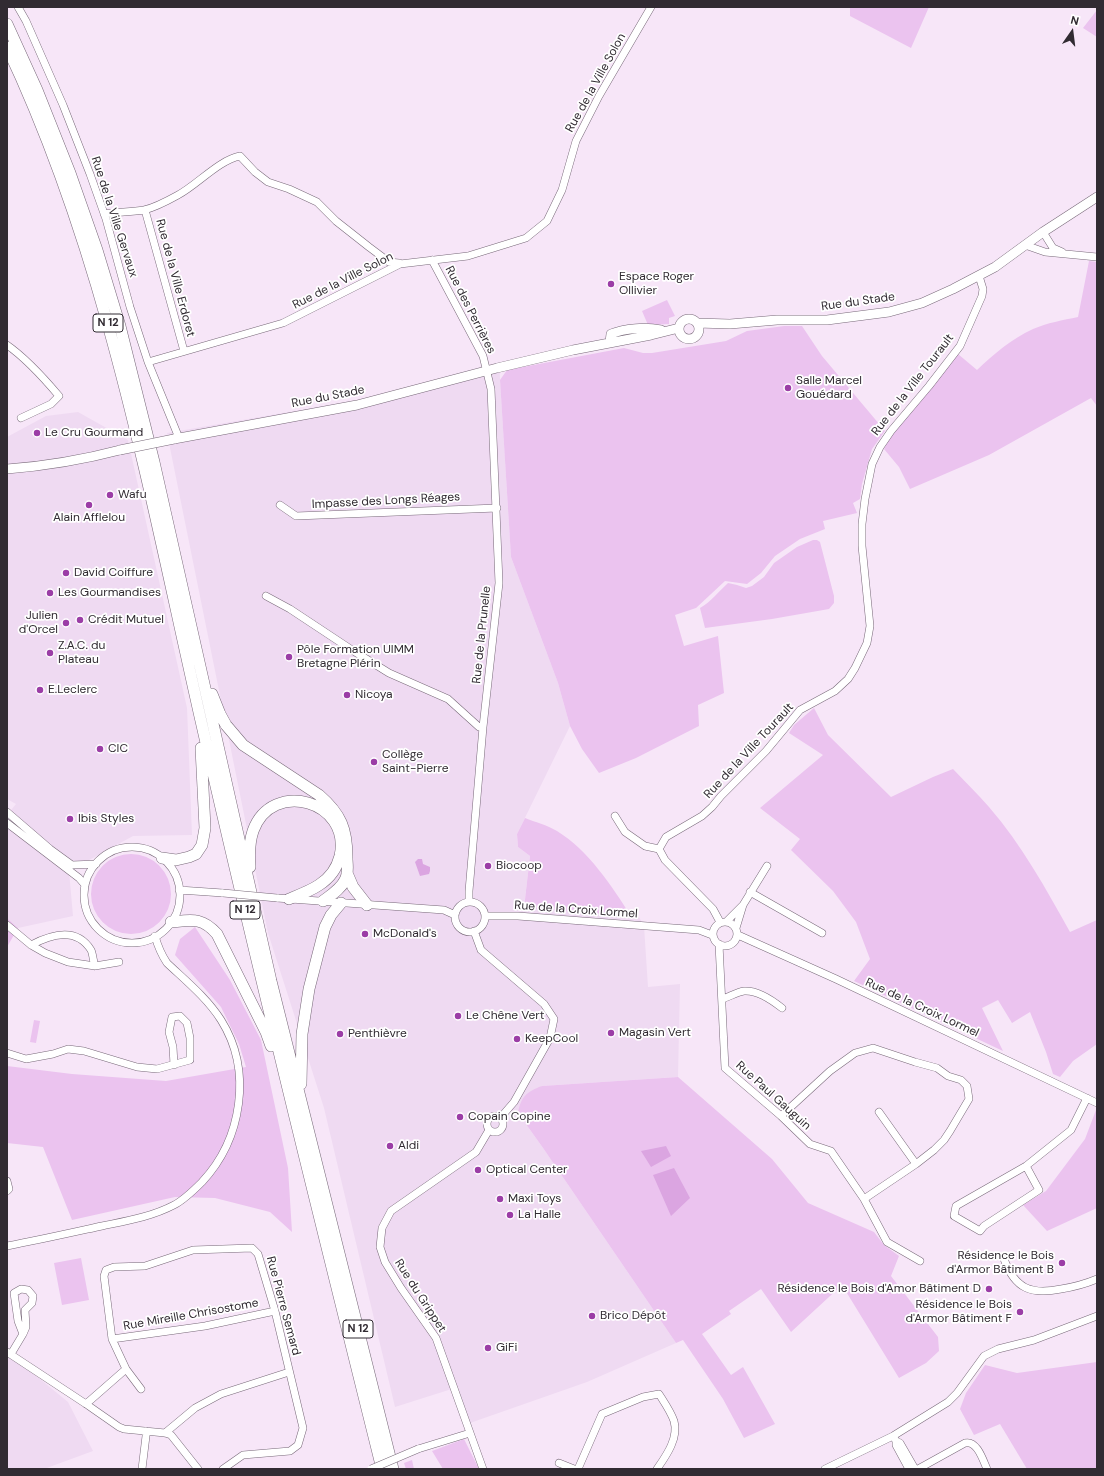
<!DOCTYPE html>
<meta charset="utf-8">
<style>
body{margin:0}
#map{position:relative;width:1104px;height:1476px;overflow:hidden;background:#f7e6f8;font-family:"DM Sans",sans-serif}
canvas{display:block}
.frame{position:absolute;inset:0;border:8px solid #312b32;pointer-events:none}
.north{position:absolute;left:1052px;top:12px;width:40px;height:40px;-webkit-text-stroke:3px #fff;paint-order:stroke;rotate:14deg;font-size:11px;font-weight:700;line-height:16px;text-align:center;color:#312b32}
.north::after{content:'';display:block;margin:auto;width:14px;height:18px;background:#312b32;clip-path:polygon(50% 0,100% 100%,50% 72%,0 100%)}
</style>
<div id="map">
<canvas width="1104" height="1476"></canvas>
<div class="frame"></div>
<div class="north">N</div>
</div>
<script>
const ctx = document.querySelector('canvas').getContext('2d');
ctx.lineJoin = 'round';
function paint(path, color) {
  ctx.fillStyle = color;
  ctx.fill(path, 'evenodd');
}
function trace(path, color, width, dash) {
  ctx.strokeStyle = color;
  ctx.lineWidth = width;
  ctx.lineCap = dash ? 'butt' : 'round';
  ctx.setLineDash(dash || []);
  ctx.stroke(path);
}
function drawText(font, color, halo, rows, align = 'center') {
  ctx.font = font + ' "DM Sans",sans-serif';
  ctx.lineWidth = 3.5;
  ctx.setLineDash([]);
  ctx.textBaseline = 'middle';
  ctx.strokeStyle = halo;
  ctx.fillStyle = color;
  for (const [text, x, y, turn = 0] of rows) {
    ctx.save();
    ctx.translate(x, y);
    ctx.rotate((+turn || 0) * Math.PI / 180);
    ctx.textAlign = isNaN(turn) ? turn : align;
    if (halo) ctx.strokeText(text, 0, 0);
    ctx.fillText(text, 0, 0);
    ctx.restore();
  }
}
const built = new Path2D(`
 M 499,363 L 511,557 L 558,683 L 570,726 L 517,834 L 518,847 L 530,856 L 524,907 L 639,917 L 644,926 L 648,987 L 680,984 L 678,1077 L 542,1086 L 518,1113 L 543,1148 L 676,1343 L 587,1382 L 470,1423 L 458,1387 L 395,1407 L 324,1108 L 268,933 L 167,433 L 353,401 Z
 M 78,412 L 128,440 L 187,708 L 192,835 L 133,836 L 69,871 L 73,916 L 18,928 L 7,918 L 7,815 L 16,804 L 7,799 L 7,437 L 46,416 Z
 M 7,1352 L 68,1402 L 93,1451 L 44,1469 L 7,1469 Z`);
const green = new Path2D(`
 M 850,7 L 929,7 L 911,48 L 850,16 Z
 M 1097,10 L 1097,37 L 1083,28 Z
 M 1089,261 L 1097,262 L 1097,406 L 1091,398 L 989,455 L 910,489 L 899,467 L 884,449 L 890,437 L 958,354 L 977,370 C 994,354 1011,339 1033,329 C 1047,323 1063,320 1078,317 Z
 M 667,300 L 675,316 L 669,318 L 669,324 L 648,325 L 642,311 Z
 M 784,326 L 802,326 L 822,356 L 885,431 L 872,449 L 862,484 L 860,499 L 853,503 L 857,513 L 823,521 L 825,529 L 800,539 L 775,556 L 761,573 L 747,584 L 725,581 L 696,608 L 675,615 L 684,646 L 718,636 L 724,693 L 698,705 L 699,726 L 636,758 L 599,773 L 582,749 L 570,726 L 558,683 L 511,557 L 500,380 L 507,370 L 624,348 L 643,353 L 652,353 L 726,341 L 747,331 Z
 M 813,540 L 817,540 L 820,542 L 834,596 L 834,603 L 829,609 L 772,619 L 705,628 L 700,608 C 711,602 719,591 728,583 L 737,585 L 746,588 L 752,586 L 764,577 L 774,563 L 797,547 Z
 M 814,708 L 828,735 L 891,797 L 933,777 L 953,769 C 965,782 978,794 989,807 C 1022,845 1046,889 1070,932 L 1097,920 L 1097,1044 L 1073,1061 L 1060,1077 L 1053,1074 L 1046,1052 L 1030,1012 L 1012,1023 L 998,1000 L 982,1008 L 1003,1051 L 854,981 L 870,959 L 856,922 L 833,891 L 791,850 L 800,839 L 760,808 L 823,755 L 789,733 L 794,725 Z
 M 525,818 C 535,822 547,825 557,831 C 589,851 611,885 631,916 L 524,908 L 530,856 L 518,847 L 517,834 Z
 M91 894a40 40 0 1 1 80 0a40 40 0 1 1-80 0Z
 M 7,918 L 18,928 L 7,947 Z
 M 195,927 L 230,980 L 261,1040 L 288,1168 L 292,1232 L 270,1212 L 215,1198 L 175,1197 L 72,1220 L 43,1147 L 7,1143 L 7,1066 L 72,1074 L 166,1081 L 246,1067 L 239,1044 L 221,1007 L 175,955 L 180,939 Z
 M 34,1020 L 40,1021 L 36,1043 L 30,1042 Z
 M 678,1077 L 772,1159 L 808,1203 L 874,1232 L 884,1245 L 899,1256 L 891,1276 L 938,1337 L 939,1351 L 926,1363 L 899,1378 L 842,1285 L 791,1332 L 761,1289 L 729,1311 L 731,1314 L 702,1334 L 731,1375 L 743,1367 L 775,1424 L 744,1438 L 723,1399 L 683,1340 L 676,1343 L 543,1148 L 518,1113 C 521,1097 526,1092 542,1086 Z
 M 1096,1110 L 1097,1110 L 1097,1208 L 1047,1231 L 1023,1205 L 1046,1191 L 1085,1139 Z
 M 81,1258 L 89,1300 L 62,1305 L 54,1263 Z
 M 1097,1362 L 1097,1469 L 1027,1469 L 1000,1424 L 974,1435 L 960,1409 L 966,1393 L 985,1365 L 1017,1373 Z
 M 464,1439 L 479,1469 L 443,1469 L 432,1451 Z
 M 412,1460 L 414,1469 L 406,1469 L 404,1463 Z`);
const water = new Path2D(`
 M 418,859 L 422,859 L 423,864 L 430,867 L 430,871 L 429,874 L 420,876 L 415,862 Z
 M 666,1146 L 671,1156 L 651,1167 L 641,1151 Z
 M 674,1168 L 690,1198 L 671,1216 L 653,1175 Z`);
const minor = new Path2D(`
 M 18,7 L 26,21 L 63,105 L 90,174 L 106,219 L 130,307 L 148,362 L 179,438
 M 145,210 L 184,351
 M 104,214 C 117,212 131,212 144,210 C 153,208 169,200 178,195 C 197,185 219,160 240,156 L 255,172 L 268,182 L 289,189 L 317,202 L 336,221 L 369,247 L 389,262 L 399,263
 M 1043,232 L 1053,248 L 1062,252
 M 1025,245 L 1045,252 L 1097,257
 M 432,260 L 483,356 L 491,389 L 499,583 L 483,727 L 469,891 L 469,902
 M 7,345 C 27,359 43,377 59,396 L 51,404 L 21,418
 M 148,362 L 283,323 L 400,264 L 468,256 L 526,238 L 547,221 L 562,190 L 576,141 L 599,96 L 651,7
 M 280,505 L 296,516 L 497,508
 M 266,596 L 290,609 L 352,650 L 389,673 L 448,699 L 479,727 L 483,727
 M 7,812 L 50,849 L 72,865 L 96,864
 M 615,816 L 625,832 L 645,846 L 659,849
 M 7,823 L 79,878 L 85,885
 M84 895a48 48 0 1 1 96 0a48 48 0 1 1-96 0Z
 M 179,890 L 223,893
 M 750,892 L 822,933
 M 277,898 L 444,910 L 455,915
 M455 917a15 15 0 1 1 30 0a15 15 0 1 1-30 0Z
 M 743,905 L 767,866
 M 485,916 L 518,916 L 699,930 L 712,935
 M 727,921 L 743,905 L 736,928
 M713 934a12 12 0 1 1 24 0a12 12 0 1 1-24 0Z
 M 720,922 L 713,909 L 665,860 L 659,849 L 666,837 L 702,816 L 712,807 L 721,796 L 766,751 L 800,710 L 835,691 L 848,679 L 855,668 L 867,643 L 870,626 L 862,546 L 862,524 L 865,499 L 872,464 L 880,447 L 891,431 L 929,386 L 960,346 L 982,296 L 983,289 L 979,276
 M 7,925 L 31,945 L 45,953 L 68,962 L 95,966 L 119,962
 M 474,931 L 481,950 L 544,1004 L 554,1019 L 550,1038 L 514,1102 L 501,1117
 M 738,935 L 836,979 L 1097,1103
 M 719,944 L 725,1068 L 781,1116 L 810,1144 L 831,1151 L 864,1199 L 887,1242 L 920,1261
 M 31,945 C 50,935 76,926 91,950 C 93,954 93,961 95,966
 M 722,999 C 729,997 737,992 744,991 C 757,990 772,1000 782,1008
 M 7,1053 L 26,1059 L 53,1054 L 68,1049 L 84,1051 L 137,1067 L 157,1069 L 190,1060 L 190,1038 L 187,1023 L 180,1016 L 172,1017 L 169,1032 L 173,1047 L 174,1065
 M487 1124a8 8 0 1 1 16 0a8 8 0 1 1-16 0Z
 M 781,1116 L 830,1071 L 855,1053 L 873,1048 L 915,1062 L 937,1068 L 948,1076 L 961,1080 L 967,1086 L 969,1099 L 950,1131 L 944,1140 L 934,1150 L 916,1164
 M 1026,1166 L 1039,1190 L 984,1226 L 980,1231 L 954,1216 L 956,1206 L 1026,1166 L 1071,1130 L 1087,1098
 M 7,1181 L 9,1189 L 7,1191
 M 864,1199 L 916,1164 L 879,1112
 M 7,1246 C 39,1240 70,1233 102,1226 C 126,1221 151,1217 174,1205 C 184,1200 194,1190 202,1182 C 242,1139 253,1071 221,1020 C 207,998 186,981 167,963 C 161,954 158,947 155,936
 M 1004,1259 C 1015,1289 1031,1295 1061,1289 C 1074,1287 1085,1284 1097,1279
 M 112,1339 L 205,1326 L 275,1311
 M 7,1352 L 86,1404 L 119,1427 L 124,1429 L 165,1433 L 171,1435 L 198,1469
 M 11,1354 L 23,1334 L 18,1321 L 14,1293 L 21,1289 L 28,1290 L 33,1296 L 32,1303 L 25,1310 L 26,1327 L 23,1334
 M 126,1369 L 112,1339 L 104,1276 L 106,1270 L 114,1267 L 145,1266 L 193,1250 L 252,1248 L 258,1254 L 275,1311 L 303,1428 L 298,1445 L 290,1451 L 243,1455 L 223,1469
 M 86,1404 L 126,1369 L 141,1389
 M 165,1433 L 195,1408 L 221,1394 L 289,1372
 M 893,1436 L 896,1441 L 896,1445 L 909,1469
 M 896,1441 L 900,1443 L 915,1469
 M 418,1449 L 470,1433
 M 559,1463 L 574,1469
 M 142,1469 L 146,1436 L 146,1431
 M 483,1469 L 436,1338 L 401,1288 L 385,1262 L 380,1247 L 382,1228 L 391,1211 L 476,1152 L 489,1130
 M 578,1469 L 602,1414 L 643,1397 L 659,1394 C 664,1402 671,1412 674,1421 C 679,1438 666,1456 657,1469
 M 825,1469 L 893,1436 L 948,1402 L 957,1393 L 984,1356 L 998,1349 L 1034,1340 L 1097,1316
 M 918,1469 L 965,1443 C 977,1440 983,1460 987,1469`);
const major = new Path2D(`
 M679 329a10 10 0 1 1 20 0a10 10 0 1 1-20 0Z
 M 697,323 L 730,324 L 777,320 L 827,320 L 889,312 L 922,303 L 953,289 L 995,267 L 1043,232 L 1097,197
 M 610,342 L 611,334 C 625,328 646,327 661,330
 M 174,439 L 357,405 L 497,368 L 573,350 L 651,335 L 679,328
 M 7,469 C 46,466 82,460 120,450`);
const highway = new Path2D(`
 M 7,24 L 37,90 L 70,173 L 97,250 L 120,326 L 154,462 L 271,981 L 393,1469
 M 7,47 C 108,260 149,493 201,721 C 258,971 320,1220 382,1469
 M 212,694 L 220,714 L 226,725 L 243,745 L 319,795 C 341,814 347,829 347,858 C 347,865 349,873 345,880 C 341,889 331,895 323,901
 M 162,858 L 176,860 L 189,857 L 196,854 L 202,845 L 205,828 L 201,748
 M 250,867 C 249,855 249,843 253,831 C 272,778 352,801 340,856 C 337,868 330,878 319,885 C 310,891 299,895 289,899
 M 347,873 L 353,887 L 367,905
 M 171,922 C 192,920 202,917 217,934 L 266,1032 L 271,1046
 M 301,1084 L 302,1034 L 309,989 L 325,927 L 331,915 L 341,903`);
const minorBridge = new Path2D(`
 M 223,893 L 277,898
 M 371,1469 L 418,1449`);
const majorBridge = new Path2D(`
 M 120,450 L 174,439`);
const markers = [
 [611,284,4,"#9b3da6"],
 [788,388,4,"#9b3da6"],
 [37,433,4,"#9b3da6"],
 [110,495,4,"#9b3da6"],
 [89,505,4,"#9b3da6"],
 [66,573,4,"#9b3da6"],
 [50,593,4,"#9b3da6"],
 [80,620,4,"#9b3da6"],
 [66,623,4,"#9b3da6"],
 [50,653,4,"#9b3da6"],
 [289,657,4,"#9b3da6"],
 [40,690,4,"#9b3da6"],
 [347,695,4,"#9b3da6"],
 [100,749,4,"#9b3da6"],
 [374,762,4,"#9b3da6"],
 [70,819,4,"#9b3da6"],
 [488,866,4,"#9b3da6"],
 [365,934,4,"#9b3da6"],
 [458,1016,4,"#9b3da6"],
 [611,1033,4,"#9b3da6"],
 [340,1034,4,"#9b3da6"],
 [517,1039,4,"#9b3da6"],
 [460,1117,4,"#9b3da6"],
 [390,1146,4,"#9b3da6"],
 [478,1170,4,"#9b3da6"],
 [500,1199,4,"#9b3da6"],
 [510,1215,4,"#9b3da6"],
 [1062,1263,4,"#9b3da6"],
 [989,1289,4,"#9b3da6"],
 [1020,1312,4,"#9b3da6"],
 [592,1316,4,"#9b3da6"],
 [488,1348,4,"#9b3da6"]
];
const shields = [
 [108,323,30],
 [245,910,30],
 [358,1329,30]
];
const shieldNames = [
 ["N 12",108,323],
 ["N 12",245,910],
 ["N 12",358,1329]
];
const streetNames = [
 ["Rue de la Ville Solon",596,83,-61],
 ["Rue de la Ville Gervaux",114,217,72],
 ["Rue de la Ville Erdoret",175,278,75],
 ["Rue de la Ville Solon",343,281,-27],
 ["Rue du Stade",858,302,-8],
 ["Rue des Perrières",470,310,63],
 ["Rue de la Ville Tourault",913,385,-52],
 ["Rue du Stade",328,397,-11],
 ["Impasse des Longs Réages",386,501,-3],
 ["Rue de la Prunelle",482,635,-84],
 ["Rue de la Ville Tourault",749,751,-47],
 ["Rue de la Croix Lormel",576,910,4],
 ["Rue de la Croix Lormel",922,1008,25],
 ["Rue Paul Gauguin",773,1096,42],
 ["Rue du Grippet",420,1296,57],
 ["Rue Pierre Semard",283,1306,75],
 ["Rue Mireille Chrisostome",191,1315,-10]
];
const poiNames = [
 ["Espace Roger",619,277],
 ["Ollivier",619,291],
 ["Salle Marcel",796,381],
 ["Gouédard",796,395],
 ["Le Cru Gourmand",45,433],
 ["Wafu",118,495],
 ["Alain Afflelou",89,518,"center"],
 ["David Coiffure",74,573],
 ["Les Gourmandises",58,593],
 ["Julien",58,616,"right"],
 ["d'Orcel",58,630,"right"],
 ["Crédit Mutuel",88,620],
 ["Z.A.C. du",58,646],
 ["Plateau",58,660],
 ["Pôle Formation UIMM",297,650],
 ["Bretagne Plérin",297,664],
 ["E.Leclerc",48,690],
 ["Nicoya",355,695],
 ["CIC",108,749],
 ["Collège",382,755],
 ["Saint-Pierre",382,769],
 ["Ibis Styles",78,819],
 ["Biocoop",496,866],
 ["McDonald's",373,934],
 ["Le Chêne Vert",466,1016],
 ["Magasin Vert",619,1033],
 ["Penthièvre",348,1034],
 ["KeepCool",525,1039],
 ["Copain Copine",468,1117],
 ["Aldi",398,1146],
 ["Optical Center",486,1170],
 ["Maxi Toys",508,1199],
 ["La Halle",518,1215],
 ["Résidence le Bois",1054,1256,"right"],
 ["d'Armor Bâtiment B",1054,1270,"right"],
 ["Résidence le Bois d'Amor Bâtiment D",981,1289,"right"],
 ["Résidence le Bois",1012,1305,"right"],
 ["d'Armor Bâtiment F",1012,1319,"right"],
 ["Brico Dépôt",600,1316],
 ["GiFi",496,1348]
];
paint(built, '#efdaf2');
paint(green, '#ebc3ef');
paint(water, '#dba5e1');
trace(minor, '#786979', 8);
trace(major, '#786979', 10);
trace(highway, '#786979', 12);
trace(minor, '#fff', 7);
trace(major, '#fff', 9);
trace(highway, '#fff', 11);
trace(minorBridge, '#786979', 8, []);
trace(majorBridge, '#786979', 10, []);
trace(minorBridge, '#fff', 7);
trace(majorBridge, '#fff', 9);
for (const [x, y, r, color] of markers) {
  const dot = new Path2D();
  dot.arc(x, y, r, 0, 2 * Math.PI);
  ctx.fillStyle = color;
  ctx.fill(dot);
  trace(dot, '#fff', 1.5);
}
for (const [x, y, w] of shields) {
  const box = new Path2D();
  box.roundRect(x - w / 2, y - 9, w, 18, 3);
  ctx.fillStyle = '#fff';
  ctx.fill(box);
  trace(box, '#312b32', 1);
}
drawText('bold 11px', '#312b32', null, shieldNames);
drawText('12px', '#312b32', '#fff', streetNames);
drawText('12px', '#312b32', '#fff', poiNames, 'left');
</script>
